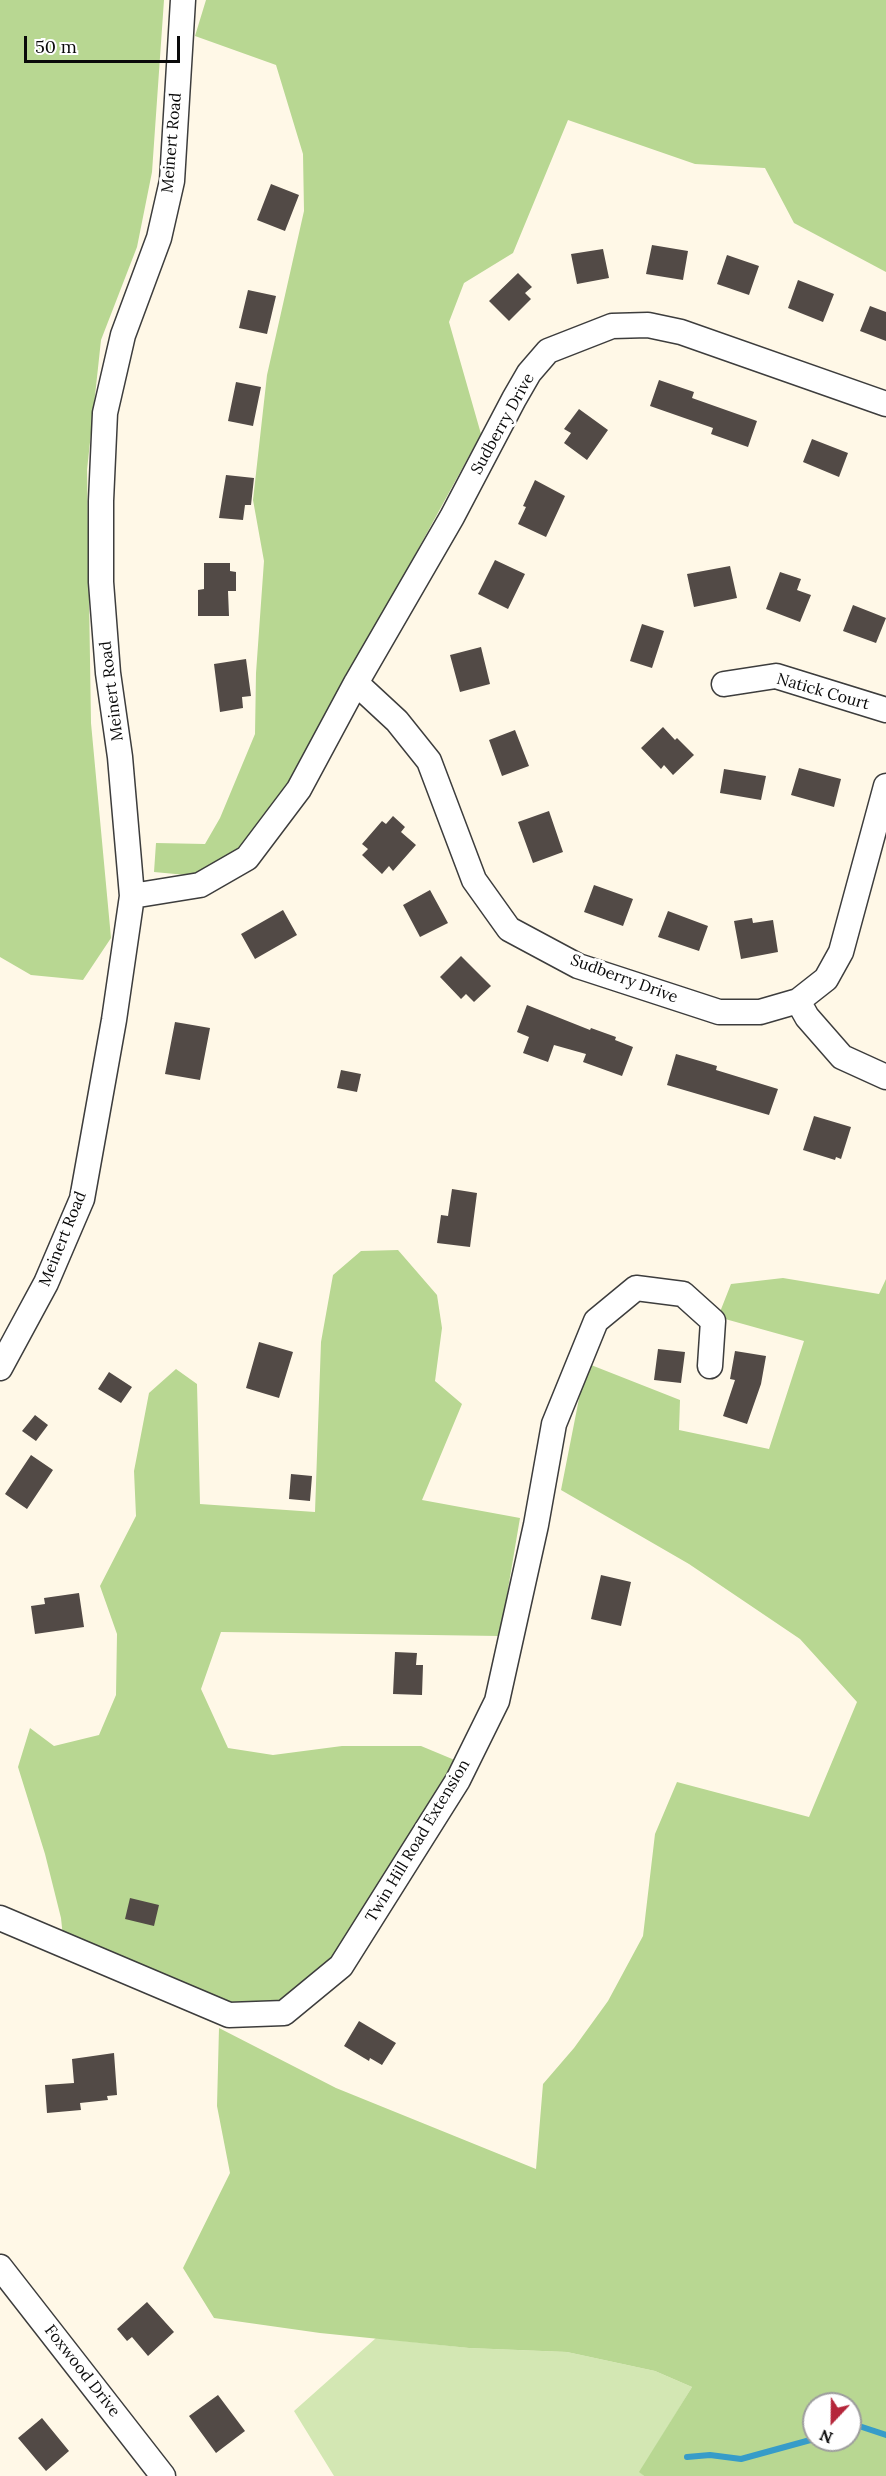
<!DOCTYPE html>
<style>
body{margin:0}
#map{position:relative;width:886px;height:2476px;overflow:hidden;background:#fff8e7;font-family:Lora,serif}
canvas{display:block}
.north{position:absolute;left:802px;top:2392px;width:60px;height:60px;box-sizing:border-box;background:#fff;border:2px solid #9d9d9d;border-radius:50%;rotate:202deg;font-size:16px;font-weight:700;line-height:24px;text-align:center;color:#0a0a0a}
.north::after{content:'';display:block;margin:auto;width:21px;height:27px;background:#b5263a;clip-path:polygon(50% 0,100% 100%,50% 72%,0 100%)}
.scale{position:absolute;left:24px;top:36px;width:156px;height:27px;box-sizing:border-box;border:3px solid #0a0a0a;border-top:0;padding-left:8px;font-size:18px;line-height:21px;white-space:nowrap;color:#0a0a0a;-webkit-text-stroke:4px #fff;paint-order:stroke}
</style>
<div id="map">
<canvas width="886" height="2476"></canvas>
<div class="north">N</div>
<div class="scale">50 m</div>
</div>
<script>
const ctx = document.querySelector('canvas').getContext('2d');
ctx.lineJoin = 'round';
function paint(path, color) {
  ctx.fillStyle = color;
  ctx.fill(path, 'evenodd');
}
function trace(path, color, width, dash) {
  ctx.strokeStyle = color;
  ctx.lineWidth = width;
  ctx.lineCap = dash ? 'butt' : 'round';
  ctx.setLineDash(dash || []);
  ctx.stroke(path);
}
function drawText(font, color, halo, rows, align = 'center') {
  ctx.font = font + ' Lora,serif';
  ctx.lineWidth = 6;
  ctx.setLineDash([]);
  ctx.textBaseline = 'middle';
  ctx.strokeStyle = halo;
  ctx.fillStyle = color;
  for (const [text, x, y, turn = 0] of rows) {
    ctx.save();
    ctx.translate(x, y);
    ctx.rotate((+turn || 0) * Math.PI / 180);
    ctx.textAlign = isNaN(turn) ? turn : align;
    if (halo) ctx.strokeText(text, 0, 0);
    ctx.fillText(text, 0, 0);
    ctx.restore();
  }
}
const green = new Path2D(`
 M 376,2338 L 469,2348 L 567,2352 L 655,2371 L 692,2387 L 640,2472 L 644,2476 L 334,2476 L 294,2411 Z`);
const forest = new Path2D(`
 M 0,0 L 164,0 L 152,172 L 137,247 L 101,340 L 87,470 L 91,723 L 111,938 L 83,980 L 31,975 L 0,957 Z
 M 206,0 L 886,0 L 886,272 L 794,223 L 765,168 L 695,164 L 568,120 L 513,253 L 464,283 L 449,322 L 481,434 L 287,789 L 237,857 L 197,876 L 154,872 L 156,843 L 205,844 L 220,818 L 255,734 L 256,673 L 264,561 L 253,500 L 267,375 L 304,211 L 303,154 L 276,65 L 195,36 Z
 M 398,1250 L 437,1295 L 442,1328 L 435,1381 L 462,1404 L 422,1500 L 520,1518 L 500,1636 L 221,1632 L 201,1689 L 228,1748 L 273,1755 L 342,1746 L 421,1746 L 457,1761 L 329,1963 L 276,2008 L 229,2008 L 63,1937 L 61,1918 L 45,1854 L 18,1767 L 30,1728 L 54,1746 L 99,1735 L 116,1695 L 117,1634 L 100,1586 L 136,1516 L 134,1471 L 149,1393 L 176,1369 L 197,1384 L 200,1504 L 315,1512 L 321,1342 L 333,1275 L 361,1251 Z
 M 783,1278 L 879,1294 L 886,1279 L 886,2476 L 644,2476 L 639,2472 L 692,2387 L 655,2371 L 567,2352 L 469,2348 L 320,2333 L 214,2318 L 183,2268 L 230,2173 L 217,2106 L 219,2028 L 336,2088 L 536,2169 L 543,2084 L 574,2048 L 608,2001 L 643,1936 L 655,1834 L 677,1782 L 809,1817 L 857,1702 L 800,1639 L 689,1564 L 561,1490 L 586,1363 L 680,1400 L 679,1430 L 769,1449 L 804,1341 L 718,1317 L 731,1284 ZM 814,2404 L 850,2404 L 850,2440 L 814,2440 Z`);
const stream = new Path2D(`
 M 850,2429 L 859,2426 L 886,2435
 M 687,2457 L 710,2455 L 741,2459 L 814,2439`);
const building = new Path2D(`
 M 271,184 L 299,195 L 285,231 L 257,220 Z
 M 652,245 L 688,251 L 683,280 L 646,274 Z
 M 603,249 L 609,278 L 577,284 L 571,254 Z
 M 727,255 L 759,266 L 749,295 L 717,284 Z
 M 518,273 L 532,287 L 525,293 L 531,299 L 509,321 L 489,301 Z
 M 798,280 L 834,294 L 823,322 L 788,308 Z
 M 248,290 L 276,296 L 267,334 L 239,328 Z
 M 870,306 L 886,312 L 886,341 L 860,331 Z
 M 659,380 L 694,392 L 692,398 L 757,421 L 748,447 L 711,434 L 713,428 L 650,406 Z
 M 236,382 L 261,387 L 253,426 L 228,421 Z
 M 579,409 L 608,430 L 587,460 L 564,443 L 571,433 L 564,429 Z
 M 812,439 L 848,453 L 839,477 L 803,462 Z
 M 226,475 L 254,478 L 251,505 L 245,505 L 243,520 L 219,518 Z
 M 535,480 L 565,496 L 546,537 L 518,524 L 526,507 L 523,506 Z
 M 495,560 L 525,574 L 508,609 L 478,594 Z
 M 204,563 L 230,563 L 230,571 L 236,572 L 236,591 L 228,591 L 229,616 L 198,616 L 198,590 L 204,589 Z
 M 730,566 L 737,598 L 694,607 L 687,574 Z
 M 780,572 L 801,579 L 797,590 L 811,595 L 800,622 L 766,609 Z
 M 853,605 L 886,618 L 876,643 L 843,631 Z
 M 642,624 L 664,631 L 652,668 L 630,661 Z
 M 481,647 L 490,684 L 460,692 L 450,655 Z
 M 246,659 L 251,696 L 242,697 L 243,708 L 220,712 L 214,664 Z
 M 663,727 L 675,740 L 677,738 L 694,755 L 673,775 L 664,765 L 661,769 L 641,748 Z
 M 515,730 L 529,766 L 502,776 L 489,740 Z
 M 799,768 L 841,779 L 834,807 L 791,795 Z
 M 724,769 L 766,776 L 761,800 L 720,793 Z
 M 549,811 L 563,852 L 533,863 L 518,822 Z
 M 393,816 L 405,827 L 401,832 L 416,845 L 393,871 L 389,866 L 382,874 L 362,855 L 368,849 L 362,844 L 382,821 L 386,824 Z
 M 594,885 L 633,899 L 623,926 L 584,912 Z
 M 430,890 L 448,923 L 420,937 L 403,905 Z
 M 283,910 L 297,935 L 255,959 L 241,934 Z
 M 668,911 L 708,926 L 699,951 L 658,937 Z
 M 752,918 L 753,923 L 773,920 L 778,952 L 741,959 L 734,921 Z
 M 461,956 L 491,986 L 474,1002 L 466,994 L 461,999 L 440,977 Z
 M 527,1005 L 590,1030 L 591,1028 L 616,1037 L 615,1040 L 633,1047 L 622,1076 L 583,1062 L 586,1054 L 554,1045 L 548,1062 L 523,1053 L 529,1037 L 517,1032 Z
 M 175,1022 L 210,1028 L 200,1080 L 165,1074 Z
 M 676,1054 L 717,1066 L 716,1070 L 778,1089 L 769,1115 L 667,1085 Z
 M 341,1070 L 361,1074 L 357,1092 L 337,1088 Z
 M 814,1116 L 851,1127 L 841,1159 L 836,1157 L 835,1160 L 803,1150 Z
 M 452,1189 L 477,1193 L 470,1247 L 437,1243 L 441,1215 L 448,1216 Z
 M 259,1342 L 293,1352 L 279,1398 L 246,1388 Z
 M 658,1349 L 685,1352 L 681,1383 L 654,1380 Z
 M 735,1351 L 766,1356 L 761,1384 L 747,1424 L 723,1416 L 735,1380 L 730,1379 Z
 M 109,1372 L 132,1387 L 121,1403 L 98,1389 Z
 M 35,1415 L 48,1425 L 36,1441 L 22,1431 Z
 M 31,1455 L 53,1470 L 27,1509 L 5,1494 Z
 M 291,1474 L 312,1476 L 310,1501 L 289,1499 Z
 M 601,1575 L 631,1582 L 621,1626 L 591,1619 Z
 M 79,1593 L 84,1627 L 35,1634 L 31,1606 L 45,1604 L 44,1598 Z
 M 395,1652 L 417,1653 L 416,1665 L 423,1665 L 422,1695 L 393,1694 Z
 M 130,1898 L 159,1905 L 154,1926 L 125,1919 Z
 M 359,2021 L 396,2043 L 382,2065 L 370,2058 L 369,2061 L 344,2046 Z
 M 114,2053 L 117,2095 L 107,2096 L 108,2100 L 80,2103 L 81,2110 L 47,2113 L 45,2085 L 74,2083 L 72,2059 Z
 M 147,2302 L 174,2332 L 148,2356 L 132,2337 L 127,2341 L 117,2329 Z
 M 218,2395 L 245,2431 L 216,2453 L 189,2416 Z
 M 42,2418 L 69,2451 L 46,2471 L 18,2438 Z`);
const street = new Path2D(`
 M 356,683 L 397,721 L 429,761 L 474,880 L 509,929 L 578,966 L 719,1012 L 760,1012 L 798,1001 L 826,979 L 841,952 L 886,786
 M 724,684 L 776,676 L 886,710
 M 132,896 L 200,885 L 247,858 L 299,789 L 356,683 L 452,517 L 514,399 L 529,373 L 548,351 L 612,326 L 648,325 L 681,332 L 886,404
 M 798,1001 L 807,1017 L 842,1057 L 886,1077
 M 0,1368 L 46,1283 L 82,1199 L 114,1020 L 132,896 L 120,757 L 108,673 L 101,582 L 101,501 L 105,413 L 123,335 L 159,238 L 172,181 L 183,0
 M 0,1918 L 229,2015 L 284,2013 L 341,1966 L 458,1780 L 497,1701 L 536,1525 L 554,1424 L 596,1321 L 636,1288 L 683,1294 L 713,1321 L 710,1366
 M 0,2267 L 163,2476`);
const streetNames = [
 ["Meinert Road",172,143,-85],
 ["Sudberry Drive",503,424,-61],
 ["Meinert Road",112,691,-97],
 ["Natick Court",823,692,16],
 ["Sudberry Drive",624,979,20],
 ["Meinert Road",63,1239,-68],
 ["Twin Hill Road Extension",418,1841,-59],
 ["Foxwood Drive",82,2371,52]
];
paint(green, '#d3e7b3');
paint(forest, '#b8d792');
trace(stream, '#369cc9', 6);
paint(building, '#524a46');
trace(street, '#3d3d3d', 27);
trace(street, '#fff', 24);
drawText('16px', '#0a0a0a', '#fff', streetNames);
</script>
